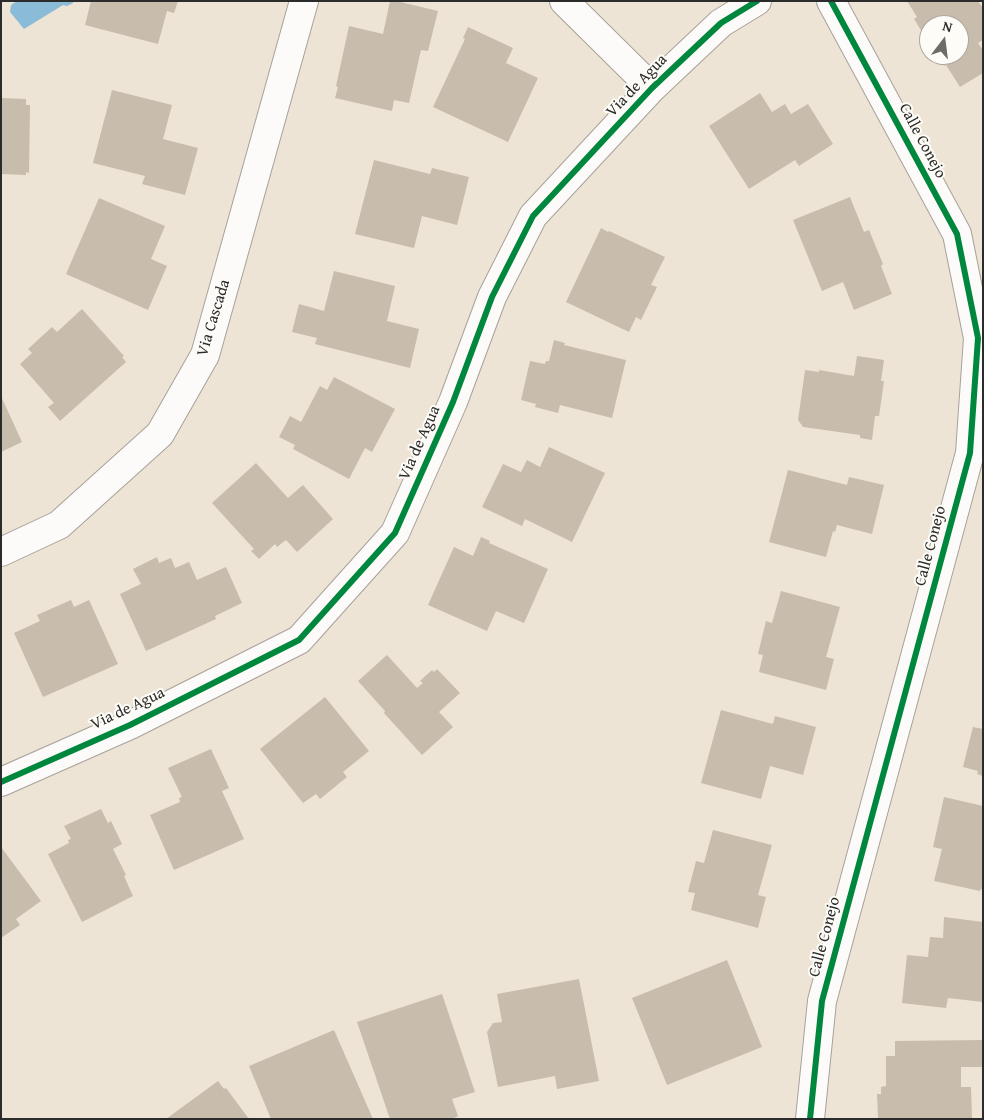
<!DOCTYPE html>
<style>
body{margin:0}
#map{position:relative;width:984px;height:1120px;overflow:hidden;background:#ede4d6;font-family:"Gentium Book Plus",serif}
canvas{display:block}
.frame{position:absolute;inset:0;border:2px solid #2b2b2b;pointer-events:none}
.north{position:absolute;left:919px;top:15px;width:50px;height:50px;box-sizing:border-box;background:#fdfcf7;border:1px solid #a9a8a5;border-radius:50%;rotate:15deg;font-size:14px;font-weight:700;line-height:20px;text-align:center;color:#2b2b2b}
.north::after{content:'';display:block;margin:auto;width:18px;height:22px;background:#6f6c67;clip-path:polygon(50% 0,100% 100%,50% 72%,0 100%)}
</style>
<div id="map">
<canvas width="984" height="1120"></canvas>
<div class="frame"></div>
<div class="north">N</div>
</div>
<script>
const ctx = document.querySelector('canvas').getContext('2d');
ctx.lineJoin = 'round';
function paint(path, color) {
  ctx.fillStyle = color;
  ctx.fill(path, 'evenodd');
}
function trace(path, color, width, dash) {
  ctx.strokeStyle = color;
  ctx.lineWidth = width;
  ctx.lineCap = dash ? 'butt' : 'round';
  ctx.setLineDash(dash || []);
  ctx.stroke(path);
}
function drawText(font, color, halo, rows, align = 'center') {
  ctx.font = font + ' "Gentium Book Plus",serif';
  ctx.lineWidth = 4;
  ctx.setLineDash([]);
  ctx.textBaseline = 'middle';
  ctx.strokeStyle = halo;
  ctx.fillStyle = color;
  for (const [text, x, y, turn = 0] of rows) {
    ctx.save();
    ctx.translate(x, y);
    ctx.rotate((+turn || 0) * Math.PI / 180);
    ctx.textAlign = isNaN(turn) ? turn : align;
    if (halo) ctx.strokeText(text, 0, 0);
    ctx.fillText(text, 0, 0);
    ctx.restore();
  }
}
const water = new Path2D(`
 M 17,1 L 73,1 L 73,3 L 67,6 L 63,5 L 24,29 L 10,12 L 11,5 Z`);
const building = new Path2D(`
 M 91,1 L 178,1 L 174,13 L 167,11 L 158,44 L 85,25 Z
 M 390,1 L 396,1 L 438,11 L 428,51 L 421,50 L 409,103 L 394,100 L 392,111 L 335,98 L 338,87 L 336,86 L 349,26 L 383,34 Z
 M 907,1 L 978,1 L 983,8 L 983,40 L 978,43 L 983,50 L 983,73 L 960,87 L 946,65 L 944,66 L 936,55 L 959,55 L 959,25 L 929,25 L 929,43 L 914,19 L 917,17 Z
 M 468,27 L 513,48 L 506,63 L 538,78 L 508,142 L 433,107 L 465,39 L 463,38 Z
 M 112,90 L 172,105 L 163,139 L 198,148 L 185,195 L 142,184 L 145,176 L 93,163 Z
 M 760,93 L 772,112 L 785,104 L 791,114 L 808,104 L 833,144 L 799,166 L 795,160 L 749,189 L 709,126 Z
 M 1,98 L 26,99 L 26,105 L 30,105 L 29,173 L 26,172 L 26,175 L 1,174 Z
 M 374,160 L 430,174 L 432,168 L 469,177 L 457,225 L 422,216 L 414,248 L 355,234 Z
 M 850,197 L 864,232 L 869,230 L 883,264 L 881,266 L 892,294 L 854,310 L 843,282 L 822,291 L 793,220 Z
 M 99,198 L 165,226 L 151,259 L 167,266 L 148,310 L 66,274 Z
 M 601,228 L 608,232 L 609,231 L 665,257 L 651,285 L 657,287 L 641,320 L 636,317 L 629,332 L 566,302 Z
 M 334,271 L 395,286 L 387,321 L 419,329 L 410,368 L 315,344 L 317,338 L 292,332 L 299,304 L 324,311 Z
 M 82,309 L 124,356 L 122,357 L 126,362 L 60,421 L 48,407 L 54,403 L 20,364 L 32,353 L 28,349 L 52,327 L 57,332 Z
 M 554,340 L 565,343 L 564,345 L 626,360 L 612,418 L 560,405 L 558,413 L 535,407 L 536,404 L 521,400 L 530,361 L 545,364 L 546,361 L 549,361 Z
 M 857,356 L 884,360 L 881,381 L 884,381 L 879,416 L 875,416 L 872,440 L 860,438 L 860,435 L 803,427 L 798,420 L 805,370 L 819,372 L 819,370 L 854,376 Z
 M 334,377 L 395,409 L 372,452 L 365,448 L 349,479 L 293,449 L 295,445 L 279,437 L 290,416 L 301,422 L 320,386 L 327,390 Z
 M 1,396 L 22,442 L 1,452 Z
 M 549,447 L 605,473 L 572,542 L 525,519 L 522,526 L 482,507 L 503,464 L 521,472 L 527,460 L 540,467 Z
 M 256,463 L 288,498 L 303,485 L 333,519 L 297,552 L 286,540 L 277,547 L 275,544 L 259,559 L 251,551 L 254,549 L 212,503 Z
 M 788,470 L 847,485 L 849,477 L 884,485 L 872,534 L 837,525 L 835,532 L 833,531 L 826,557 L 769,542 Z
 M 481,537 L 490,541 L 489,543 L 548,569 L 524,623 L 496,611 L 487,631 L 428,605 L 454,547 L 473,556 Z
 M 157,557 L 159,563 L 171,558 L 175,568 L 189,562 L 197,580 L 226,567 L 242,603 L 215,616 L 216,619 L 146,651 L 120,594 L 141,584 L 133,569 Z
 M 781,591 L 840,607 L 826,657 L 834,659 L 826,690 L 759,672 L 763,655 L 758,654 L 766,621 L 772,623 Z
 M 71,600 L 74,607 L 89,600 L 118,664 L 43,697 L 14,633 L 40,621 L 37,615 Z
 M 387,655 L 417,688 L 423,683 L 420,681 L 432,670 L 434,672 L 437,669 L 460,693 L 439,712 L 453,727 L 422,755 L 384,713 L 385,711 L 358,681 Z
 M 325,697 L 369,751 L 343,772 L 347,777 L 320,799 L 316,794 L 303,803 L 260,749 Z
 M 721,710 L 773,724 L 775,716 L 816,727 L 803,775 L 770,766 L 761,799 L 701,783 Z
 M 973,727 L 983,729 L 983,776 L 977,774 L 978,771 L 963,767 Z
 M 211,749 L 229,788 L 222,791 L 244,839 L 174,870 L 150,815 L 180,802 L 179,798 L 182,797 L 168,768 Z
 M 944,797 L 983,806 L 983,889 L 981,889 L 980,891 L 934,881 L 942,849 L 933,847 Z
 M 101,809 L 108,823 L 111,821 L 122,844 L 113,849 L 126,875 L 124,876 L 133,896 L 82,922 L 48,854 L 69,843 L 68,840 L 71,839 L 64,826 Z
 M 713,830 L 772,845 L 758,895 L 766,897 L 758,928 L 691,910 L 695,893 L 688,892 L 696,861 L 704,863 Z
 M 1,847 L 41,901 L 16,919 L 20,925 L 1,938 Z
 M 944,917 L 983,922 L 983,1002 L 948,998 L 946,1008 L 902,1003 L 907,955 L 928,957 L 930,937 L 943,938 Z
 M 727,960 L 762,1047 L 667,1085 L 632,998 Z
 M 579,979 L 599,1081 L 557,1089 L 555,1076 L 498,1087 L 487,1032 L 493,1023 L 502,1022 L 497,994 Z
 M 442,994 L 475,1092 L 452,1099 L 458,1116 L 452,1119 L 390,1119 L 357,1022 Z
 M 334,1030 L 373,1119 L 271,1119 L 249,1066 Z
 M 983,1040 L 983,1067 L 961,1067 L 961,1087 L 971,1087 L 972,1119 L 878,1118 L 877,1094 L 881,1094 L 881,1087 L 886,1086 L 886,1056 L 895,1056 L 895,1041 Z
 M 218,1081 L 224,1089 L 226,1088 L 249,1119 L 166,1119 Z`);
const minor = new Path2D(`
 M 564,1 L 652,88
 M 1,552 L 59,525 L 160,434 L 205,355 L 304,1
 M 810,1119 L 822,1001 L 970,453 L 978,338 L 957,234 L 831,1`);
const tertiary = new Path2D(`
 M 1,782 L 130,725 L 299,640 L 395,533 L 453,402 L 492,297 L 533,216 L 652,88 L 721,23 L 757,1`);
const cycleway = new Path2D(`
 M 1,782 L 130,725 L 299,640 L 395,533 L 453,402 L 492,297 L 533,216 L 652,88 L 721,23 L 757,1
 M 810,1119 L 822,1001 L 970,453 L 978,338 L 957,234 L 831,1`);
const streetNames = [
 ["Via de Agua",637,86,-46],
 ["Calle Conejo",922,141,62],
 ["Via Cascada",214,318,-73],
 ["Via de Agua",420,443,-66],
 ["Calle Conejo",931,546,-75],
 ["Via de Agua",128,709,-25],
 ["Calle Conejo",825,937,-75]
];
paint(water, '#8abbd7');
paint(building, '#c8bcac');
trace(minor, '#a7a19a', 30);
trace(tertiary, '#a7a19a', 30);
trace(minor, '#fcfbf9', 28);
trace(tertiary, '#fcfbf9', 28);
trace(cycleway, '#00873e', 6);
drawText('16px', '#2b2b2b', '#fdfcf7', streetNames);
</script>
